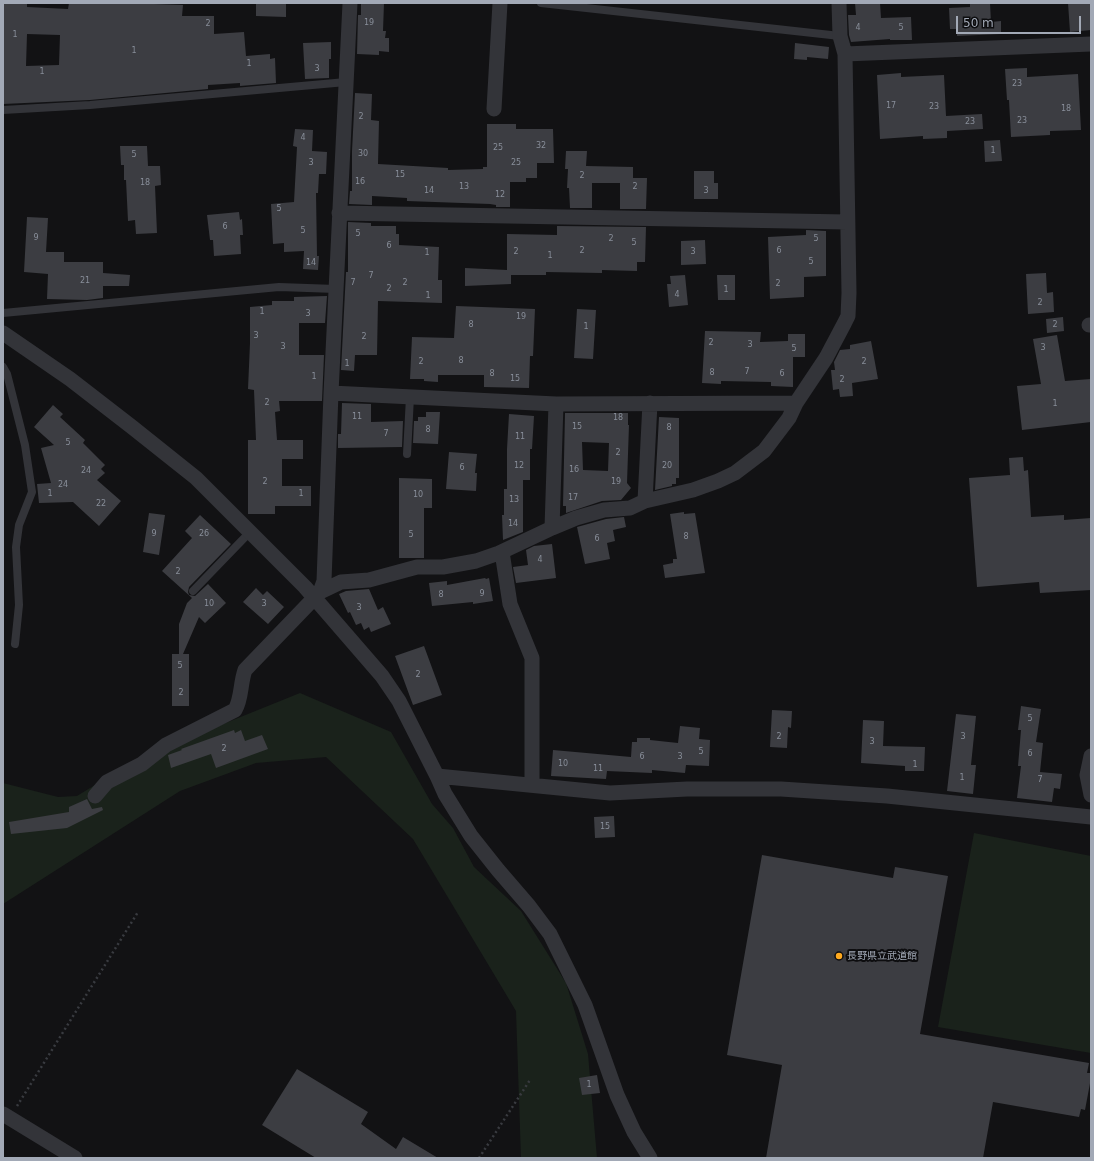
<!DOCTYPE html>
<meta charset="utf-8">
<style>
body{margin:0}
#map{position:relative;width:1094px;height:1161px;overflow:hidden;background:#121214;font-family:"DejaVu Sans",sans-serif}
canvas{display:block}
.frame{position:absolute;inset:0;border:4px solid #a2a9b6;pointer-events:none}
.scale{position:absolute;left:956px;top:16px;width:125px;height:18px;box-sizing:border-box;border:2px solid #a2a9b6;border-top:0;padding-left:5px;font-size:12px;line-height:14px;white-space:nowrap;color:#a2a9b6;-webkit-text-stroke:3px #0d0d0f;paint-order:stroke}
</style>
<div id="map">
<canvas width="1094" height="1161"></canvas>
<div class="frame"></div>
<div class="scale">50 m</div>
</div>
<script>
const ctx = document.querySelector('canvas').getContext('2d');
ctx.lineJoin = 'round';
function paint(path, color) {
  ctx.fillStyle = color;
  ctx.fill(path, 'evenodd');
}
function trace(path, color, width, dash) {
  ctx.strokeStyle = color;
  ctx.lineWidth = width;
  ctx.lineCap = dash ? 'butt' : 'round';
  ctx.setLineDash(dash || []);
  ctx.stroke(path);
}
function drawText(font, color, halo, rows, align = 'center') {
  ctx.font = font + ' "DejaVu Sans","Noto Sans JP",sans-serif';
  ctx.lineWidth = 4;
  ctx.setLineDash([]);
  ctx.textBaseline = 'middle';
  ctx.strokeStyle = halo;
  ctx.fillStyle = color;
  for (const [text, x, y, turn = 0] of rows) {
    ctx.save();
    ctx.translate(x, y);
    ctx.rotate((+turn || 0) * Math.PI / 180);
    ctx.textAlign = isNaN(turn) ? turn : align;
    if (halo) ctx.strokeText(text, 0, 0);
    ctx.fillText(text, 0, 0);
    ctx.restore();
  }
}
const green = new Path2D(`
 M 300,693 L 391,732 L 432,804 L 453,828 L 474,867 L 521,911 L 566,983 L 588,1054 L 597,1158 L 521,1158 L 516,1011 L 413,839 L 326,757 L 256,763 L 180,791 L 3,904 L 3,783 L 58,797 L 77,796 L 139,758 Z
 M 974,833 L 1091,856 L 1091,1053 L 938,1027 Z`);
const building = new Path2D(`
 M 3,3 L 27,3 L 27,7 L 68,9 L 69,3 L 126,3 L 183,5 L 182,16 L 214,16 L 214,34 L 244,32 L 246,56 L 270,54 L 270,59 L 275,58 L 276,83 L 240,86 L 240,83 L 208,85 L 208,89 L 90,100 L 3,104 ZM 27,34 L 60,35 L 59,65 L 26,66 Z
 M 256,3 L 286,3 L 286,17 L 256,16 Z
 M 361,3 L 384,3 L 383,31 L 386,31 L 385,38 L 389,38 L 389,52 L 379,51 L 379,55 L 357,54 L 358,15 L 361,15 Z
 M 855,3 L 880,3 L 881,18 L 911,17 L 912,40 L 890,40 L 890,39 L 851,42 L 849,35 L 848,15 L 856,15 Z
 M 970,3 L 990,3 L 991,22 L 1001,21 L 1001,34 L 957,36 L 957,29 L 950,29 L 949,8 L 970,7 Z
 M 1068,3 L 1091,3 L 1091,30 L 1070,32 Z
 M 331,42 L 331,59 L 329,59 L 329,78 L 305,79 L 303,43 Z
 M 795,43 L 829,47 L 828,59 L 807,57 L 807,60 L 794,59 Z
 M 1027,68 L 1027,77 L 1078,74 L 1081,130 L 1050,131 L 1050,135 L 1011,137 L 1009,100 L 1007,100 L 1005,69 Z
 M 901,73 L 901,77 L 944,75 L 946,116 L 982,114 L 983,129 L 947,131 L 947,138 L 923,139 L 923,136 L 880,139 L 877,75 Z
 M 355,93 L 372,94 L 371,120 L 379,121 L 378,164 L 448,168 L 448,170 L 483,169 L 483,167 L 487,167 L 487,124 L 516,124 L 516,129 L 553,129 L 554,163 L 537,163 L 537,178 L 526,178 L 526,182 L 510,182 L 510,207 L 496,207 L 496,205 L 490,204 L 407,201 L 407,198 L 372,196 L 372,205 L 349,204 L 350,191 L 352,191 L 352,151 Z
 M 295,129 L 313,130 L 312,151 L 327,152 L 326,174 L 319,174 L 318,193 L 316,193 L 317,256 L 319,256 L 318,270 L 303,269 L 304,251 L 284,252 L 284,243 L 273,244 L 271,204 L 294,202 L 297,147 L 293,146 Z
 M 1000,140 L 1002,161 L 985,162 L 984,141 Z
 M 120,146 L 147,146 L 148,166 L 160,166 L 161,185 L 155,186 L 157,233 L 136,234 L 135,220 L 128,221 L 126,180 L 124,180 L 124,165 L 121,165 Z
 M 566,151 L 587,151 L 586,166 L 633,167 L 633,178 L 647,178 L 646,209 L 620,209 L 620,183 L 592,183 L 592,208 L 570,208 L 569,188 L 567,188 L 568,169 L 565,169 Z
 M 694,171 L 714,171 L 714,183 L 718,183 L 718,199 L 694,199 Z
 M 239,212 L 240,220 L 242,219 L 243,235 L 240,235 L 241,254 L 214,256 L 213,240 L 210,240 L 207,215 Z
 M 27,217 L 48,218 L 46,252 L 64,252 L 64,262 L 103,262 L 103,273 L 130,275 L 129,286 L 103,286 L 103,298 L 87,300 L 47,299 L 48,274 L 24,272 Z
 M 348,222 L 371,223 L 371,226 L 396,226 L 396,234 L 399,234 L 399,245 L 439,247 L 438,280 L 442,280 L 442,303 L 378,301 L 377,355 L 355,355 L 354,371 L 341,370 L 346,272 L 348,272 Z
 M 557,226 L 646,227 L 645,262 L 637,262 L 637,271 L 602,270 L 602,273 L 546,272 L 546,275 L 511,275 L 511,284 L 465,286 L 465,268 L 507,270 L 507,234 L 557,235 Z
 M 806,230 L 826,231 L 826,276 L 804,277 L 804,297 L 770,299 L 768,237 L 806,235 Z
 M 705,240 L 706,264 L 681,265 L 681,241 Z
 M 1046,273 L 1047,293 L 1053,292 L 1054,312 L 1028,314 L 1026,274 Z
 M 685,275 L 688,305 L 669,307 L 667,284 L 671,284 L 670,276 Z
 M 717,275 L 735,275 L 735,300 L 718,300 Z
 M 327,296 L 325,323 L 299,323 L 299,355 L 324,355 L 322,401 L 279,401 L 280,411 L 275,412 L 277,440 L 303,440 L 303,459 L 282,459 L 282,486 L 311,486 L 311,506 L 275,506 L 275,514 L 248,514 L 248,440 L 256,440 L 254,390 L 248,389 L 250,343 L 250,307 L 272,305 L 272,301 L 294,301 L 294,297 Z
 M 456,306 L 535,309 L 533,356 L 530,356 L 529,388 L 484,387 L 484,375 L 438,375 L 438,382 L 424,381 L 424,379 L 410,379 L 412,337 L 454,338 Z
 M 577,309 L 596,310 L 593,359 L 574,358 Z
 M 1063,317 L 1064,331 L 1047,333 L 1046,319 Z
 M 705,331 L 761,332 L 760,342 L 788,341 L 788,334 L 805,334 L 805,357 L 793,357 L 793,387 L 771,386 L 771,382 L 721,381 L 721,384 L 702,383 Z
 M 1057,335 L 1065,381 L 1091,379 L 1091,422 L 1022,430 L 1017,386 L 1041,384 L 1033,339 Z
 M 871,341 L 878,379 L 852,383 L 853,396 L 840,397 L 839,389 L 833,390 L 831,370 L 835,370 L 834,362 L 840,350 L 850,349 L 850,345 Z
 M 342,403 L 371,404 L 371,422 L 403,421 L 402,447 L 338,448 L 338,434 L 341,434 Z
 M 53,405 L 63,414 L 60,417 L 85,440 L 83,443 L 105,465 L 101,469 L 105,473 L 97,480 L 121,501 L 99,526 L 73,502 L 39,503 L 37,484 L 51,483 L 41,448 L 54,445 L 34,427 Z
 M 426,412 L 440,412 L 438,444 L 413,443 L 414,421 L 418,421 L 418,417 L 426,417 Z
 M 565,413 L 628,413 L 628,425 L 629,425 L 627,483 L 631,488 L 621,500 L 602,501 L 566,513 L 566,506 L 563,506 ZM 582,442 L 609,443 L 608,471 L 583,470 Z
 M 509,414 L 534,416 L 532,449 L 530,449 L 530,480 L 523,480 L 523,532 L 503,540 L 502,515 L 504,515 L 504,489 L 507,489 L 507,449 Z
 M 659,417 L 679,418 L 679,478 L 676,478 L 676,484 L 672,484 L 672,486 L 655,490 Z
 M 449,452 L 477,454 L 475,473 L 477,473 L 476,491 L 446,489 Z
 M 1023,457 L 1024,471 L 1028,470 L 1031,517 L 1064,515 L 1064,520 L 1091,518 L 1091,590 L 1040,593 L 1039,582 L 977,587 L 969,478 L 1010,475 L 1009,458 Z
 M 399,478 L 432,479 L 432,508 L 424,508 L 424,558 L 399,558 Z
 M 684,512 L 684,514 L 695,513 L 705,573 L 665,578 L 663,565 L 673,563 L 673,559 L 677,559 L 670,514 Z
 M 149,513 L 165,515 L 159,555 L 143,552 Z
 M 200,515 L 231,544 L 189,587 L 188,592 L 189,595 L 195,596 L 208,584 L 226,603 L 205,623 L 199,617 L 183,654 L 189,654 L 189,706 L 172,706 L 172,654 L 179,654 L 179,624 L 187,603 L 192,598 L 162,571 L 192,538 L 185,531 Z
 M 624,517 L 626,527 L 613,530 L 615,541 L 607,543 L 610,559 L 585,564 L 577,527 L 606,519 Z
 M 552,544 L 556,578 L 516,583 L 513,567 L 528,565 L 526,550 L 534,546 Z
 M 485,578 L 486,579 L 489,578 L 493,601 L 473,604 L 473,602 L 432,606 L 429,583 L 447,581 L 447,585 Z
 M 256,588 L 263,595 L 267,591 L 284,607 L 268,624 L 243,602 Z
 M 369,589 L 378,610 L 383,607 L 391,624 L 371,632 L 369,627 L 364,630 L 361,623 L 356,625 L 350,612 L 348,613 L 339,594 L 346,591 Z
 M 424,646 L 442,695 L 413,705 L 395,656 Z
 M 1021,706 L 1041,709 L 1036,742 L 1043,743 L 1040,772 L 1062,774 L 1060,789 L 1054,788 L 1052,802 L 1017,798 L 1021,766 L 1018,766 L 1021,730 L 1018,730 Z
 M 772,710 L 792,711 L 791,728 L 788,727 L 787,748 L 770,747 Z
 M 956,714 L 976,716 L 971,765 L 976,765 L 973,794 L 947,791 Z
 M 863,720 L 884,721 L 883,746 L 925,747 L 924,771 L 905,771 L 905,766 L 861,763 Z
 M 680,726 L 700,728 L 699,739 L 710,740 L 709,766 L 686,765 L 685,773 L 652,770 L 652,773 L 607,771 L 606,779 L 551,776 L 553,750 L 631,757 L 632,742 L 637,742 L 637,738 L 650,738 L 650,740 L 678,743 Z
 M 234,730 L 235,733 L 241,730 L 245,741 L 262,735 L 268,749 L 216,768 L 211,754 L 171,768 L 168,755 L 182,750 L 181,749 Z
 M 87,799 L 92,809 L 102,807 L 103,810 L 67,828 L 11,834 L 9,822 L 69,812 L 69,807 Z
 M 614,816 L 615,837 L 595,838 L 594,817 Z
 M 762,855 L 893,878 L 895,867 L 948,876 L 920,1034 L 1089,1063 L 1087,1073 L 1091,1073 L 1091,1078 L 1085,1110 L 1081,1109 L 1079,1117 L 993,1102 L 983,1158 L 766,1158 L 782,1065 L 727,1055 Z
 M 297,1069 L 368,1112 L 361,1124 L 396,1149 L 403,1137 L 438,1158 L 316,1158 L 262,1125 Z
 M 597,1075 L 600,1093 L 582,1095 L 579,1078 Z`);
const path = new Path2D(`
 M 17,1106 L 138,912
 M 479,1158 L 530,1080`);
const lane = new Path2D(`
 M 541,3 L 840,36
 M 3,110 L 90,105 L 346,82
 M 3,313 L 279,287 L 336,289
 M 3,367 L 7,374 L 25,445 L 32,492 L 19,525 L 16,547 L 19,605 L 15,644
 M 407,454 L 410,397
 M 193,591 L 250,532`);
const street = new Path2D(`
 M 350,3 L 331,393 L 556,404 L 796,403
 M 845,54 L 1091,44
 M 494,109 L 500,3
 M 339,213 L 847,222
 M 1089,325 L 1091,325
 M 3,333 L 70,379 L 132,427 L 196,478 L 305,587 L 382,676 L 399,701 L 437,776 L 445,794 L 471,836 L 498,870 L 529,906 L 550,934 L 585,1005 L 617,1095 L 634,1132 L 650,1158
 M 645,501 L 650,403
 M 552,528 L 556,404
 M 502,552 L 510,604 L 532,658 L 532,785
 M 320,592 L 341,582 L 369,580 L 417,567 L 443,567 L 476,561 L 499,553 L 552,528 L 576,518 L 604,510 L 630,508 L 645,501 L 693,490 L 718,481 L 735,473 L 764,451 L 789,418 L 796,403 L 826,358 L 844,324 L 848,316 L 849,293 L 845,54 L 840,36 L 839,3
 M 1091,756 L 1087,775 L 1091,795
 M 437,776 L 610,793 L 687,789 L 781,789 L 887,796 L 1091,817
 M 95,796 L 107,782 L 142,764 L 166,745 L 235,710 C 242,698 240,684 245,670 L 320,592 L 324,581 L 331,393
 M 3,1114 L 75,1158`);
const markers = [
 [839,956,4,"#ffaa1f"]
];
const numberNames = [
 ["19",369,23],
 ["2",208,24],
 ["4",858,28],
 ["5",901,28],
 ["1",15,35],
 ["1",134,51],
 ["1",249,64],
 ["3",317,69],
 ["1",42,72],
 ["23",1017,84],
 ["17",891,106],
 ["23",934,107],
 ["18",1066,109],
 ["2",361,117],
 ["23",1022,121],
 ["23",970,122],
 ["4",303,138],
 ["32",541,146],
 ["25",498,148],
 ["1",993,151],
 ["30",363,154],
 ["5",134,155],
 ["3",311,163],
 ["25",516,163],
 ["15",400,175],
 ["2",582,176],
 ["16",360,182],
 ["18",145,183],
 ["13",464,187],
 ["2",635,187],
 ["14",429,191],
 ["3",706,191],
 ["12",500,195],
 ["5",279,209],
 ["6",225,227],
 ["5",303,231],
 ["5",358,234],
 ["9",36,238],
 ["2",611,239],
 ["5",816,239],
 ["5",634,243],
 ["6",389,246],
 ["2",582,251],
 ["6",779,251],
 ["2",516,252],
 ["3",693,252],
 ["1",427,253],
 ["1",550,256],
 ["5",811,262],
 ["14",311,263],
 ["7",371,276],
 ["21",85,281],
 ["7",353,283],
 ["2",405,283],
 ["2",778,284],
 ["2",389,289],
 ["1",726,290],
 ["4",677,295],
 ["1",428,296],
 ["2",1040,303],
 ["1",262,312],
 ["3",308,314],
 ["19",521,317],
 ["8",471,325],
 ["2",1055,325],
 ["1",586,327],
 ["3",256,336],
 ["2",364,337],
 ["2",711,343],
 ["3",750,345],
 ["3",283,347],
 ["3",1043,348],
 ["5",794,349],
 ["8",461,361],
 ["2",421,362],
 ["2",864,362],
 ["1",347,364],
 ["7",747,372],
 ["8",712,373],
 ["8",492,374],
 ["6",782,374],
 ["1",314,377],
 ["15",515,379],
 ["2",842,380],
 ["2",267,403],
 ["1",1055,404],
 ["11",357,417],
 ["18",618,418],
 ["15",577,427],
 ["8",669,428],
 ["8",428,430],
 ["7",386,434],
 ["11",520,437],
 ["5",68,443],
 ["2",618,453],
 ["12",519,466],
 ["20",667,466],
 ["6",462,468],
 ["16",574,470],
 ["24",86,471],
 ["2",265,482],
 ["19",616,482],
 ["24",63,485],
 ["1",50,494],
 ["1",301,494],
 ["10",418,495],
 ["17",573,498],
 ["13",514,500],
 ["22",101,504],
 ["14",513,524],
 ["9",154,534],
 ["26",204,534],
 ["5",411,535],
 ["8",686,537],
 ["6",597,539],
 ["4",540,560],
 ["2",178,572],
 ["9",482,594],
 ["8",441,595],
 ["10",209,604],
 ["3",264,604],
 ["3",359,608],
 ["5",180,666],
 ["2",418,675],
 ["2",181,693],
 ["5",1030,719],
 ["2",779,737],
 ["3",963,737],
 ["3",872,742],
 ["2",224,749],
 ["5",701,752],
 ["6",1030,754],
 ["6",642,757],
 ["3",680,757],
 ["10",563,764],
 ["1",915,765],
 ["11",598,769],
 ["1",962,778],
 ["7",1040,780],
 ["15",605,827],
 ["1",589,1085]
];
const poiNames = [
 ["長野県立武道館",847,956]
];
paint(green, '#1a221b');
paint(building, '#3c3d42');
trace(path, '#393b40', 2.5, [2, 3]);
trace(lane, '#333439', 8);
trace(street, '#333439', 15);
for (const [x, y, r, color] of markers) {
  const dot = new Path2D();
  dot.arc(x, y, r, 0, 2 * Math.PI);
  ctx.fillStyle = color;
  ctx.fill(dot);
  trace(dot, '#0d0d0f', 1.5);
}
drawText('8px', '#888e99', null, numberNames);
drawText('10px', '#a2a9b6', '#0d0d0f', poiNames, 'left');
</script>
